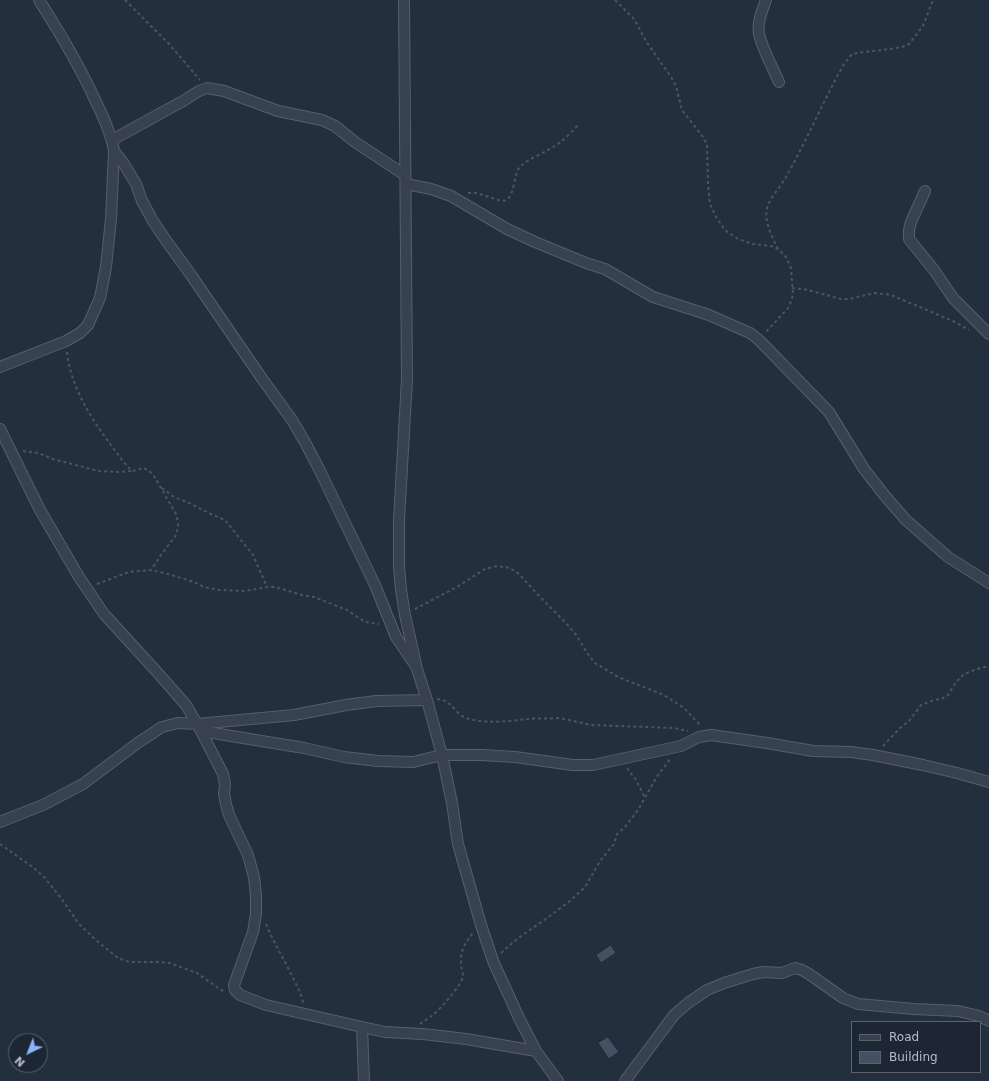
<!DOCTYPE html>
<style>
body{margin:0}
#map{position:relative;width:989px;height:1081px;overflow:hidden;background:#242f3e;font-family:"DejaVu Sans",sans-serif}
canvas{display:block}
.legend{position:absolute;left:851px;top:1021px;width:130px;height:52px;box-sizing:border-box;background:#1d2633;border:1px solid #59626f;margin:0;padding:5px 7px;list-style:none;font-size:12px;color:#b4bcc9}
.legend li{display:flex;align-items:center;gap:8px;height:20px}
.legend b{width:20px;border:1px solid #59626f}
.north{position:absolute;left:8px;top:1033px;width:40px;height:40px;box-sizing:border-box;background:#1d2633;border:1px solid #59626f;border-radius:50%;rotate:223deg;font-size:11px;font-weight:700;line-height:16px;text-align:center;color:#b4bcc9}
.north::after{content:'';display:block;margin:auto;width:14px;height:18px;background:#8ab4f8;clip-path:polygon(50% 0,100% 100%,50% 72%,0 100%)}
</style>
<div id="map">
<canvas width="989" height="1081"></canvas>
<ul class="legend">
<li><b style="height:5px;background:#38414e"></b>Road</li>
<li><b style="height:11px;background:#455162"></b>Building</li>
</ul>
<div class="north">N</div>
</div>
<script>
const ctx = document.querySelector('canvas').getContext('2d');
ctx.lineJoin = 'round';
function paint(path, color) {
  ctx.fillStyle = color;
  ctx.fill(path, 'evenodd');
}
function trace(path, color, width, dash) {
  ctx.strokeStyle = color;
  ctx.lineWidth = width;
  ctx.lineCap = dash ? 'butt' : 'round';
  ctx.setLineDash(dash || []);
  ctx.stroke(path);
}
const building = new Path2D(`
 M 611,945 L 616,953 L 601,963 L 596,955 Z
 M 608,1037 L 619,1052 L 609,1059 L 598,1043 Z`);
const path = new Path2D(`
 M 125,0 L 170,45 L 200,80
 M 615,0 L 633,18 L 637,24 L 646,41 L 671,77 L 676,86 L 682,110 L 703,137 L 707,144 L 708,184 L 710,204 L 716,217 L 725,230 L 738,239 L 753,244 L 771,246 L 778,249 L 786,257 L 791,268 L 793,295 L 789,307 L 765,333
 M 468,193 L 476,193 L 502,201 C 515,201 513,177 519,168 C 525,160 547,152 556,145 C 565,140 572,131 579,124
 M 778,249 C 772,237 764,222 767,208 C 769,199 781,186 786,177 C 807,140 823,101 844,64 L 852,54 L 863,52 L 883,50 L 902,47 L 909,44 L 923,26 L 933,0
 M 792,288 L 808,290 L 841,299 L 849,299 L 875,293 L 891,295 L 941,316 L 955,322 L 969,330
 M 67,352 C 71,387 90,417 111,445 C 117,453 123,462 130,469 L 133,471 L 143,468 L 148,470 L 154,476 L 176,514 L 178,523 L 178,528 L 176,535 L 161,555 L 151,570
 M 23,451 L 38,453 L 53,459 L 98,471 L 120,472 L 132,471
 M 162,488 L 174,497 L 187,502 L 211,514 L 225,520 L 253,555 L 267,587
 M 97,584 L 129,572 L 151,570 L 168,574 L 194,582 L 204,587 L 219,590 L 245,591 L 267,587 L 275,587 L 302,595 L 314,597 L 347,610 L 365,622 L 379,624
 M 415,609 L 457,587 L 485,569 L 497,566 L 510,568 L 519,574 L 540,597 L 565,622 L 577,636 L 587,653 L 595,663 L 618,677 L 664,695 L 684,708 L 701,726
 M 437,699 C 453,700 454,715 469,719 C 488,724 509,721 528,719 C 538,718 548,719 559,718 L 569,720 L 591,725 L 674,728 L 688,731
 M 883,746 L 899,729 L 910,720 L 921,705 L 934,700 L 941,699 L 948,695 L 956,682 L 964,674 L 977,669 L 989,666
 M 627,768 L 636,780 L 645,798
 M 0,844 L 34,868 L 44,877 L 61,898 L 79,924 L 97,941 L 118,958 L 129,962 L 158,962 L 170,963 L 197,973 L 221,990 L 225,991
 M 266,924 C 274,943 285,961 294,980 C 298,988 302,995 303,1003
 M 501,953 L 517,939 L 554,913 L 571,900 L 585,887 L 600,861 L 614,844 L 617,834 L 625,827 L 638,810 L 656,778 L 670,759
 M 420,1024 C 424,1021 429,1018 433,1015 C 440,1009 462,985 463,976 C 463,972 461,968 461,964 C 460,951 465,943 473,933`);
const minor = new Path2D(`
 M 404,0 L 407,379 L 399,520 L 399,566 L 401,590 L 405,615 L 417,669 L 427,700 L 442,755 L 452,803 L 458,844 L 481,925 L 493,961 L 519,1018 L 536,1051 L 558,1081
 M 766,0 C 762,11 757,23 759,34 C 762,48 773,68 779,82
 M 112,140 L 183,101 L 199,91 L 207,88 L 224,91 L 278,111 L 322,120 L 335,126 L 355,142 L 405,175
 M 114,151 L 124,164 L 136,184 L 142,201 L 153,221 L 165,239 L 191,275 L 263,380 L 292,420 L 306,444 L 320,471 L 375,585 L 396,637 L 415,665
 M 406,184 L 431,189 L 451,196 L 507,229 L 535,242 L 586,263 L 605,269 L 653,297 L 709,315 L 750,333 L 759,340 L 829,412 L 864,469 L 885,496 L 906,520 L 948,557 L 989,583
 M 925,191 L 911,222 L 909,230 L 909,239 L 934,270 L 953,298 L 989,334
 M 0,367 L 66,341 L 80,333 L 88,325 L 100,298 L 106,267 L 111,219 L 114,151 C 111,133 104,118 96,102 C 80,66 60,33 39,0
 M 0,429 L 40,510 L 79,577 L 104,614 L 157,672 L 186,705 L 201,731 L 223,774 L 225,784 L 224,794 L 226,804 L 229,815 L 248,855 L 254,877 L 256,895 L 256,914 L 253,932 L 234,985 L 235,990 L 240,995 L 266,1005 L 362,1027 L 385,1032 L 423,1034 L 466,1039 L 536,1051
 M 201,731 L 304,748 L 344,757 L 378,761 L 413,762 L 442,755 L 482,755 L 515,757 L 573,765 L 593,765 L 681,746 L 699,737 L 711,735 L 767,743 L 813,751 L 851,752 L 873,755 L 923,765 L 957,773 L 989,782
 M 0,822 L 43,805 L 83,784 L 139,742 L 162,727 L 178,723 L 197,724 L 294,715 L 346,705 L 376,701 L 427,700
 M 362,1027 L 364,1081
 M 625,1081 L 674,1015 L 688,1003 L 707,990 L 724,983 L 753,974 L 763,972 L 782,973 L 795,968 L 802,970 L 809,974 L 843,998 L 858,1004 L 914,1009 L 958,1011 L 979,1016 L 989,1021`);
paint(building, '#455162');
trace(building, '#1f2835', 1);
trace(minor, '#565f6c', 12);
trace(path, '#44595c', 2, [3, 3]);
trace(minor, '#38414e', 10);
</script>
